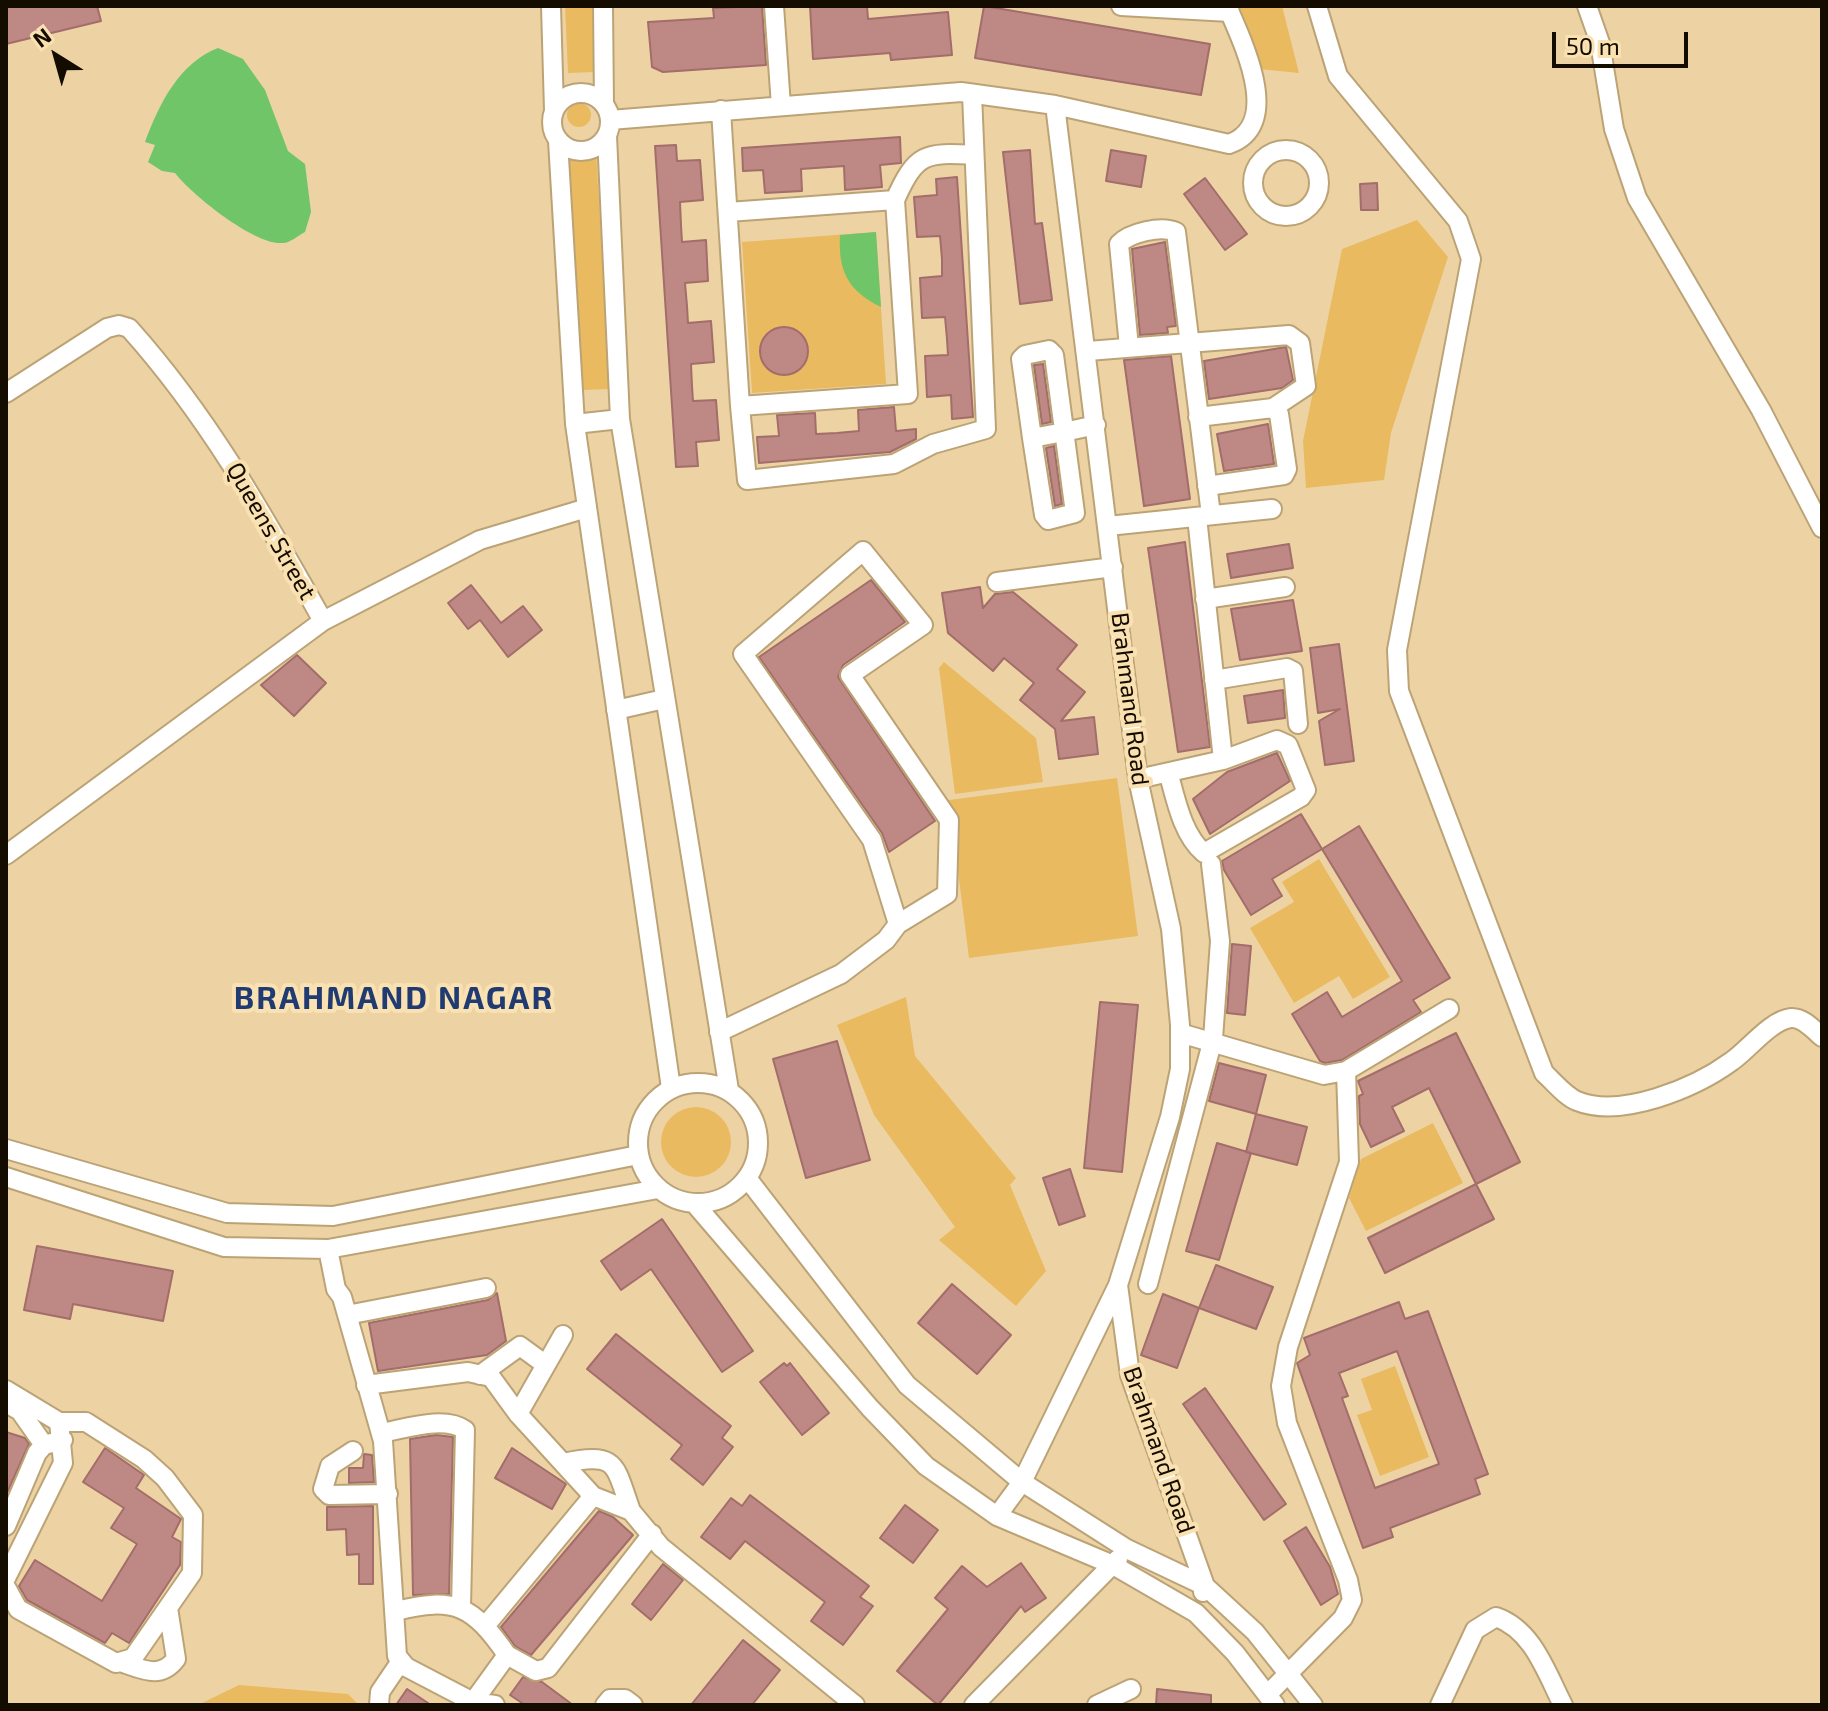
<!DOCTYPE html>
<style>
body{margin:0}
#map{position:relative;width:1828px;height:1711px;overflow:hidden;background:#edd3a4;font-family:"Exo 2",sans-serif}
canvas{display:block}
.frame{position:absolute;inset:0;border:8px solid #150c00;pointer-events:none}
.north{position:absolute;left:16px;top:16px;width:80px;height:80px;-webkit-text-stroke:6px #fae1b1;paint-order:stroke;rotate:323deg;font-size:22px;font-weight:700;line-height:32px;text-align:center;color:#150c00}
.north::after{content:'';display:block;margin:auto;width:28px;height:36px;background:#150c00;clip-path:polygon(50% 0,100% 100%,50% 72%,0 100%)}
.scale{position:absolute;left:1552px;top:32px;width:136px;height:36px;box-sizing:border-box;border:4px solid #150c00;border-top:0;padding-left:10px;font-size:24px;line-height:28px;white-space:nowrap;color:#150c00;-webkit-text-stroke:6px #fae1b1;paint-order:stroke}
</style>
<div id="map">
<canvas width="1828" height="1711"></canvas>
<div class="frame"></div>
<div class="north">N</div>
<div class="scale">50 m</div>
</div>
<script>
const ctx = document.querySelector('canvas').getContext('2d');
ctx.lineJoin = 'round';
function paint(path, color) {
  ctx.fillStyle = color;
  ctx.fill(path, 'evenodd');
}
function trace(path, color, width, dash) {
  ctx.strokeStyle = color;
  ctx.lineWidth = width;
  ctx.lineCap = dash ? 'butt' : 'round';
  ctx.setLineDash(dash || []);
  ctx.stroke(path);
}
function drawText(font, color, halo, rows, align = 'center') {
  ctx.font = font + ' "Exo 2",sans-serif';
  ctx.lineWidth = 8;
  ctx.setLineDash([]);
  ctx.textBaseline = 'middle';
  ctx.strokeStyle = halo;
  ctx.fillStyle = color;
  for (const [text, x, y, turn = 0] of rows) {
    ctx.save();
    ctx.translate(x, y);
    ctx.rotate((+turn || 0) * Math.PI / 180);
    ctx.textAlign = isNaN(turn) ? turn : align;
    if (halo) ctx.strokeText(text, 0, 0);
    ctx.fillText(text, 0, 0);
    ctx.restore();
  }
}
const green = new Path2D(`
 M 565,6 L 592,6 L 595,72 L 568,73 Z
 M 1233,6 L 1282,6 L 1299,73 L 1259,69 Z
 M567 115a12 12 0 1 1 24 0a12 12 0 1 1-24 0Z
 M 596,152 L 610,389 L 583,390 L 569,154 Z
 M 1417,220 L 1448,257 L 1391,433 L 1384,480 L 1306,488 L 1303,441 L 1342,249 Z
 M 876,232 L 886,384 L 752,393 L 742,242 Z
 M 944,662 L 1036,738 L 1043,782 L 955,794 L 939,668 Z
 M 1117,778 L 1138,936 L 969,958 L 949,800 Z
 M 1319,859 L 1390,977 L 1353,999 L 1339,976 L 1294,1003 L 1250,928 L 1294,902 L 1282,882 Z
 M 906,997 L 915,1056 L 1016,1178 L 1010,1185 L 1046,1271 L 1016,1306 L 939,1240 L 955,1227 L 874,1115 L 837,1025 Z
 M661 1142a35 35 0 1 1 70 0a35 35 0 1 1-70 0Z
 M 1433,1123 L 1463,1183 L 1366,1231 L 1349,1198 L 1361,1159 Z
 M 1395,1366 L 1429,1457 L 1380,1476 L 1357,1415 L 1372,1410 L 1361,1379 Z
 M 239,1685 L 348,1694 L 359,1705 L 198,1705 Z`);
const water = new Path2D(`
 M 218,48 L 243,59 L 265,90 L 288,151 L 305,164 L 311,212 L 305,232 C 299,235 290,243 283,243 C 255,246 191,194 175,173 L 162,171 L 148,162 L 155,145 L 145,142 C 159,104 179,63 218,48 Z
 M 876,232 L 881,307 C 848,291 838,271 840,235 Z`);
const building = new Path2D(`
 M 6,6 L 97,6 L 101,21 L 6,44 Z
 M 762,6 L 766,65 L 663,72 L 652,67 L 648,22 L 714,18 L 713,8 Z
 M 810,6 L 867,6 L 868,19 L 948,12 L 952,55 L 891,60 L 890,53 L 813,59 Z
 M 984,6 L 1210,44 L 1201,95 L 975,58 Z
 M 900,137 L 901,163 L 880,165 L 882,187 L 845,190 L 844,166 L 801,169 L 802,191 L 765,193 L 763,170 L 743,171 L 742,148 Z
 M 676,145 L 677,161 L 700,160 L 703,200 L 680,202 L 681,225 L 682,242 L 706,240 L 708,281 L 685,283 L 687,306 L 688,323 L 711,321 L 714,362 L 691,364 L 692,386 L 693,401 L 716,400 L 719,440 L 696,442 L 698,466 L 676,467 L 655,146 Z
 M 1030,150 L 1035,224 L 1042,223 L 1052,300 L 1020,304 L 1003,152 Z
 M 1111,150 L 1146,156 L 1141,187 L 1106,181 Z
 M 957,177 L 973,417 L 952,419 L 951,395 L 927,397 L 925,356 L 948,355 L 947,339 L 945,317 L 922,318 L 920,278 L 942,276 L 942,259 L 940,236 L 917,237 L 914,197 L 937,195 L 936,179 Z
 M 1205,178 L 1247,234 L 1225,250 L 1184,194 Z
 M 1377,183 L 1378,210 L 1361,210 L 1360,184 Z
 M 1165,242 L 1176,326 L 1167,327 L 1168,333 L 1140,335 L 1132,249 Z
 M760 351a24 24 0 1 1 48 0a24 24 0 1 1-48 0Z
 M 1286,347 L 1293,380 L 1282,388 L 1209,399 L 1204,361 Z
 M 1171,356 L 1190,499 L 1144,506 L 1124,360 Z
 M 1043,364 L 1051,422 L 1042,424 L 1034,365 Z
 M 894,407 L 896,431 L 916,429 L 916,439 L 890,452 L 759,463 L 757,437 L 779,436 L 777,415 L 815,413 L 816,434 L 837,433 L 859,431 L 858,410 Z
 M 1268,424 L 1274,464 L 1224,471 L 1217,434 Z
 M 1054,446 L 1062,504 L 1055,506 L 1046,448 Z
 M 1185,542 L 1210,747 L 1178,752 L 1148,548 Z
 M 1289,544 L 1293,568 L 1231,578 L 1227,554 Z
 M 871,580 L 905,622 L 843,665 L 838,677 L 935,821 L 889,852 L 882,833 L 759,657 Z
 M 471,585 L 501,623 L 523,606 L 542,630 L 508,657 L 480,620 L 468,629 L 448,603 Z
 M 980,587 L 983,608 L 995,594 L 1013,592 L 1077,645 L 1057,669 L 1085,692 L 1061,721 L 1094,717 L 1098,754 L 1059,759 L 1055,729 L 1020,700 L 1034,683 L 1004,658 L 993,671 L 948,633 L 942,593 Z
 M 1293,600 L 1302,651 L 1240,660 L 1231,609 Z
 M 1339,644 L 1354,761 L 1325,765 L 1319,721 L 1340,709 L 1318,713 L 1310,648 Z
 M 297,655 L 326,683 L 294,716 L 261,685 Z
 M 1283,690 L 1285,718 L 1248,723 L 1244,696 Z
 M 1277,753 L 1290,781 L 1210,834 L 1193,799 L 1227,772 Z
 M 1301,814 L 1322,849 L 1272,879 L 1282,896 L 1251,915 L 1224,870 L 1222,861 Z
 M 1359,826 L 1450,978 L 1413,1000 L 1421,1012 L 1342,1060 L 1325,1063 L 1320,1061 L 1292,1014 L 1327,992 L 1342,1017 L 1402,981 L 1322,849 Z
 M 1232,944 L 1251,946 L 1245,1015 L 1227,1013 Z
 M 1100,1002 L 1138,1005 L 1122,1172 L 1084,1168 Z
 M 1456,1033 L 1520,1162 L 1476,1184 L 1429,1088 L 1392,1107 L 1404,1131 L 1371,1147 L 1360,1124 L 1359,1096 L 1363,1094 L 1358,1081 Z
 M 837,1041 L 870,1160 L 806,1178 L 773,1059 Z
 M 1219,1063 L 1266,1075 L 1256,1114 L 1209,1101 Z
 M 1256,1114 L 1307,1127 L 1297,1165 L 1246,1152 Z
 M 1217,1143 L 1251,1153 L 1219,1260 L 1186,1251 Z
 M 1070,1169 L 1085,1216 L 1059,1225 L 1043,1178 Z
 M 1476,1184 L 1494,1219 L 1385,1273 L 1368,1238 Z
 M 662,1219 L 753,1351 L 722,1372 L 651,1269 L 621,1290 L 601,1261 Z
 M 37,1246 L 173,1271 L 163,1321 L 73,1304 L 70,1319 L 24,1310 Z
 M 1216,1265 L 1273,1287 L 1256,1329 L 1199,1308 Z
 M 952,1284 L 1011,1335 L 977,1374 L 918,1323 Z
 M 497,1293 L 506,1341 L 487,1355 L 378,1371 L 369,1323 L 488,1300 Z
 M 1163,1294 L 1199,1308 L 1177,1368 L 1141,1355 Z
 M 1399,1302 L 1405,1319 L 1428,1311 L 1488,1474 L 1475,1479 L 1480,1494 L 1390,1528 L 1393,1537 L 1363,1548 L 1297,1363 L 1310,1355 L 1304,1338 ZM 1397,1351 L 1439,1464 L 1375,1488 L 1342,1398 L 1348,1396 L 1339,1373 Z
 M 616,1334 L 731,1426 L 722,1438 L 733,1447 L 703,1485 L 671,1459 L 682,1445 L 587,1369 Z
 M 784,1363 L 787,1366 L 790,1363 L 829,1413 L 802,1435 L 760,1382 Z
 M 1205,1388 L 1286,1504 L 1264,1520 L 1183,1404 Z
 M 6,1432 L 25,1438 L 29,1444 L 6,1495 Z
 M 436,1435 L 453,1437 L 449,1594 L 413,1595 L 410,1439 Z
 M 105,1448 L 144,1475 L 136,1488 L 181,1519 L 172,1537 L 181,1542 L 180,1565 L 129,1643 L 112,1633 L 105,1643 L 27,1600 L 19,1586 L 35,1560 L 102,1601 L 137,1544 L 111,1528 L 124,1508 L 83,1482 Z
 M 512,1448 L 566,1484 L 552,1509 L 495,1478 Z
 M 364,1454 L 372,1455 L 374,1482 L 349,1483 L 349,1468 L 363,1468 Z
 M 750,1495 L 869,1586 L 860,1597 L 873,1606 L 843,1645 L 811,1621 L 825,1602 L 745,1541 L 730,1559 L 701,1537 L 731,1498 L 742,1506 Z
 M 905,1505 L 938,1530 L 913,1563 L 880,1538 Z
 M 373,1506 L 373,1584 L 359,1584 L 359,1554 L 347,1555 L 346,1529 L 327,1530 L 327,1507 Z
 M 599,1511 L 613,1517 L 633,1535 L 531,1655 L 515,1646 L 501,1627 Z
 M 1306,1527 L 1330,1567 L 1338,1594 L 1321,1605 L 1284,1541 Z
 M 1021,1563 L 1046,1598 L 1025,1612 L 1021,1606 L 938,1705 L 897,1671 L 948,1609 L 935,1598 L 962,1566 L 987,1587 Z
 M 663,1564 L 683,1580 L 651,1620 L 632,1604 Z
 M 743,1640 L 780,1670 L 752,1705 L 691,1705 Z
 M 523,1677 L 542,1682 L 573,1705 L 525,1705 L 510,1695 Z
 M 407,1689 L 431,1705 L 396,1705 Z
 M 1157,1689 L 1211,1695 L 1211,1705 L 1156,1705 Z`);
const minor = new Path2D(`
 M 551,6 L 554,110
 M 603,6 L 604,104
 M 774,6 L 781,106
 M 1121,6 L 1230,12
 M 1317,6 L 1338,76 L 1458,221 L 1471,259 L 1397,650 L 1399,691 L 1544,1073 C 1554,1082 1565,1096 1577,1101 C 1621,1119 1695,1088 1732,1061 C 1748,1050 1771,1020 1791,1018 C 1803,1017 1814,1030 1822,1037
 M 1587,6 L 1600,43 L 1614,129 L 1637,198 L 1761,410 L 1822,528
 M552 122a29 29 0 1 1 58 0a29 29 0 1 1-58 0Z
 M 721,110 L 723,142 L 740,406 L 908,394 L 895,200 L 728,212
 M 610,120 L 961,92 L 1055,105 L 1229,144 C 1284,125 1242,41 1227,6
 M 607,136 L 620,419 L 729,1090
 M 558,141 L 575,424 L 671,1088
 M1253 183a33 33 0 1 1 66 0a33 33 0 1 1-66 0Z
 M 895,200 C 916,153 925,152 974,155
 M 1129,347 L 1119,244 C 1129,233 1161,225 1176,232 L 1211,515
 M 1088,351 L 1289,335 L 1300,343 L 1306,386 L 1273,408
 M 6,393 L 107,328 L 119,325 L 129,328 C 209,417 265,518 323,621
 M 740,406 L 747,480 L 894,464 L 933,444 L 986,429 L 972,94
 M 1198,417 L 1273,408 L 1279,414 L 1287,469 L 1284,475 L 1207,486
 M 575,424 L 620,419
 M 1032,438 L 1021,359 L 1025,355 L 1049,350 L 1054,355 L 1075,513 L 1048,520 L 1044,515 L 1032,438 L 1064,432 L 1096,425
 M 1197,517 L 1223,760
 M 1108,526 L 1272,509
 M 997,582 L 1113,567
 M 1205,599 L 1285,587
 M 1214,680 L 1287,668 L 1293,671 L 1298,724
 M 616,710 L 664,699
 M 1138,779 L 1223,760 L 1277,740 L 1288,745 L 1306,790 L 1301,797 L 1204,853 C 1183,835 1176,801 1169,775
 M 6,855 L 323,621 L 480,540 L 587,508
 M 719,1032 L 841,974 L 886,940 L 898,924 L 947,894 L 949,820 L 850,675 L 923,625 L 863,551 L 743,654 L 872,840 L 898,924
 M 1180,1033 L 1324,1075 L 1346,1071 L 1449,1009
 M638 1143a60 60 0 1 1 120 0a60 60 0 1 1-120 0Z
 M 6,1149 L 227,1213 L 333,1216 L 638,1155
 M 6,1177 L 224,1247 L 328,1249 L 658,1189
 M 747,1178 L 907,1385 L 1022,1482 L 1127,1549 L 1205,1586 L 1255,1632 L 1313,1705
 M 694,1203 L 870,1408 L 926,1466 L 997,1516 L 1113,1565 L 1196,1613 L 1235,1653 L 1275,1705
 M 328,1249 L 336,1289 L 342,1297 L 383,1441 L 397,1656 L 406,1667 L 473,1702 L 495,1705
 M 1148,1284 L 1213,1039 L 1220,941 L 1211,864
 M 1118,1285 L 1130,1375 L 1205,1586 L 1203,1592
 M 347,1315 L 486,1288
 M 480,1375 L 520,1346 L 546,1365
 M 366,1385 L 468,1372 L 491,1377 L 518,1414 L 593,1496 L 631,1511 L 661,1547 L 855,1705
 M 6,1390 L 59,1422 L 63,1463 L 6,1578
 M 6,1403 L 20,1411 L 44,1445
 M 518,1414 L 563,1335
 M 381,1433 C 405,1429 444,1415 465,1430 L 461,1607
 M 353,1451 L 330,1466 L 323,1489 L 329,1495 L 388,1494
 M 563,1463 C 618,1452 614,1463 631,1511
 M 997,1516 L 1022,1482 L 1118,1285 L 1170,1117 L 1180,1069 L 1180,1025 L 1171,929 L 1138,779 L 1055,105
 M 6,1526 L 37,1453 L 44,1445 L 63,1440
 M 6,1587 L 18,1609 L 116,1663 L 133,1658 L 192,1573 L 193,1515 L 165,1478 L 144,1459 L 86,1422 L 59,1422
 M 396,1611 C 455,1596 473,1606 507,1655 L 473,1702
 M 486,1625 L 593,1496
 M 507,1655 L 536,1671 L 548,1668 L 652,1534
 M 120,1662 C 142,1669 160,1680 176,1659 L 168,1608
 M 1268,1694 L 1343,1618 L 1352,1600 L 1348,1580 L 1287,1423 L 1281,1386 L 1288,1347 L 1349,1162 L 1346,1071
 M 379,1705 L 380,1692 L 401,1661
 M 605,1705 L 610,1699 L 625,1699 L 633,1705
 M 974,1705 L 1118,1559
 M 1097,1705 L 1131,1689
 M 1440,1705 L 1475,1630 L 1496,1617 C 1533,1630 1546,1672 1563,1705`);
const streetNames = [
 ["Queens Street",271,531,60],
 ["Brahmand Road",1130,699,83],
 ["Brahmand Road",1159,1450,71]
];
const districtNames = [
 ["BRAHMAND NAGAR",394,998]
];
paint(green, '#e9ba5f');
paint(water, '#70c569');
paint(building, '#be8885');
trace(building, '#a26d6a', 2);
trace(minor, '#bca376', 22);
trace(minor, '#fff', 18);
drawText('24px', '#150c00', '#fae1b1', streetNames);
ctx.letterSpacing = '2px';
drawText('bold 32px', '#203b72', '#fae1b1', districtNames);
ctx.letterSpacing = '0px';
</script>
